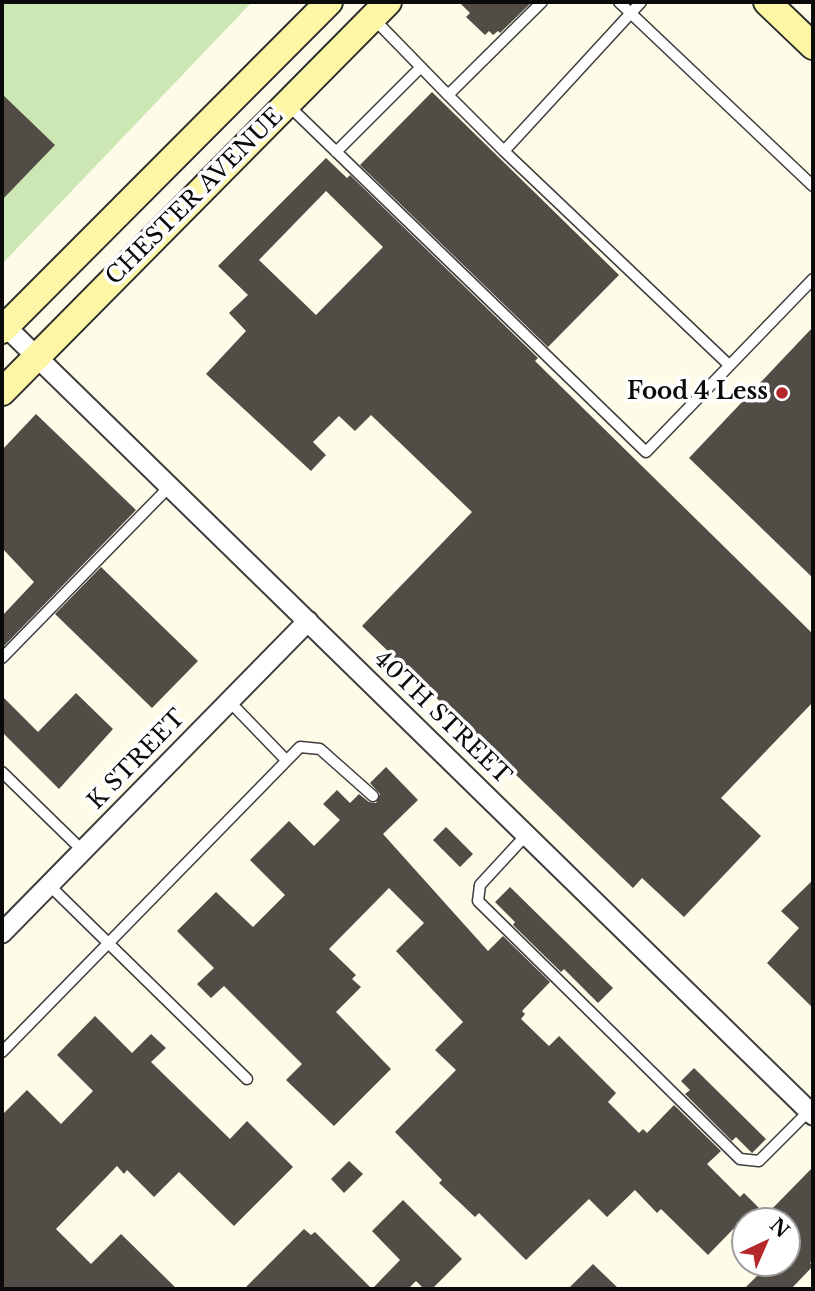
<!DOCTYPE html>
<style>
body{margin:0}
#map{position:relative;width:815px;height:1291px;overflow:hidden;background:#fefbe8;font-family:"Libre Baskerville",serif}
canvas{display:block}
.frame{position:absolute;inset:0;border:4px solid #0a0a0a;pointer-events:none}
.north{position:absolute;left:731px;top:1207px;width:70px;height:70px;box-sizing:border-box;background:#fff;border:2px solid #9d9d9d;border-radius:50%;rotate:44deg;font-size:19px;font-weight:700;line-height:28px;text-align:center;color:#0a0a0a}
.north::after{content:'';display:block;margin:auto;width:24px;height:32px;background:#b52829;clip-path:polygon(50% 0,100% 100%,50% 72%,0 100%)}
</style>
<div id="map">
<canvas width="815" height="1291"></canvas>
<div class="frame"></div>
<div class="north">N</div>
</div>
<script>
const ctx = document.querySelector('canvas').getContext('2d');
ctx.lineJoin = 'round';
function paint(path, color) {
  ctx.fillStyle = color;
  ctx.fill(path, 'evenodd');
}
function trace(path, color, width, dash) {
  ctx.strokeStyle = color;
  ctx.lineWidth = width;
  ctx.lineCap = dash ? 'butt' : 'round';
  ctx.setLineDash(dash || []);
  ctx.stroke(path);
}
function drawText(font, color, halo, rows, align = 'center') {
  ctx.font = font + ' "Libre Baskerville",serif';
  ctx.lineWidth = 7;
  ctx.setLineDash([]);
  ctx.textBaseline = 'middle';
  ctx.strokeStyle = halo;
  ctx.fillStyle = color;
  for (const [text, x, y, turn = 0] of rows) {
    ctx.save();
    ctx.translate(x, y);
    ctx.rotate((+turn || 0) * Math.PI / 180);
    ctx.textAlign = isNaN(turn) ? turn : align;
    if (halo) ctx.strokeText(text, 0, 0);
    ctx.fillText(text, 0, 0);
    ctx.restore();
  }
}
const green = new Path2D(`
 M 2,2 L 252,2 L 2,264 Z`);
const building = new Path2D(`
 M 459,2 L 532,2 L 500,33 L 498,31 L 493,35 L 489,31 L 485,35 L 466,17 L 470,13 Z
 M 432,92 L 619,275 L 548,347 L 360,165 Z
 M 2,94 L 55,145 L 2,200 Z
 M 326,158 L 347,178 L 350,175 L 538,358 L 535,361 L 813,634 L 813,702 L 721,798 L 761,836 L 684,917 L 642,878 L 633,888 L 362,626 L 472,512 L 371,415 L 355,431 L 339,416 L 313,442 L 326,455 L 311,471 L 206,374 L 246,331 L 229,313 L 248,295 L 218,266 ZM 326,191 L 383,247 L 316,315 L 259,260 Z
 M 813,327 L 813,578 L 689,458 Z
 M 36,414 L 136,510 L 2,648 L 2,616 L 34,582 L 2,548 L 2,450 Z
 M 101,567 L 198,661 L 152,708 L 55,614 Z
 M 76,693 L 113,729 L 59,789 L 2,732 L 2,696 L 38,732 Z
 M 386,767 L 418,800 L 383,834 L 488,951 L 503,936 L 550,982 L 522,1011 L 525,1014 L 521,1019 L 549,1046 L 559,1036 L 616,1093 L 608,1102 L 639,1133 L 643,1129 L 647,1133 L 674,1105 L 721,1151 L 707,1164 L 740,1197 L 744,1193 L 766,1215 L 813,1167 L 813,1260 L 810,1263 L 813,1266 L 791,1289 L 744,1289 L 770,1263 L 787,1263 L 787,1221 L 741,1221 L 708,1255 L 661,1209 L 657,1213 L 635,1190 L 607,1217 L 589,1199 L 526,1260 L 479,1213 L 475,1217 L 439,1183 L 442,1180 L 395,1132 L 456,1070 L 435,1050 L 463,1022 L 396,951 L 424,923 L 389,888 L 329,949 L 356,975 L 352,979 L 361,987 L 336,1012 L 391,1069 L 334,1126 L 286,1080 L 302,1064 L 224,986 L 211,998 L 197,984 L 214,968 L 177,931 L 216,892 L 253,927 L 285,895 L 250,860 L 289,821 L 314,846 L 340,820 L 323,804 L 337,790 L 350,803 L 359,794 L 369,802 L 376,803 L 380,794 L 370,783 Z
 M 446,827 L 473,854 L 460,867 L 433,840 Z
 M 813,880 L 813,1008 L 767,963 L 799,928 L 781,911 Z
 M 510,887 L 613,988 L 598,1003 L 564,969 L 561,972 L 513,925 L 515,922 L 495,902 Z
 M 95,1016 L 132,1053 L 151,1034 L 166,1048 L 151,1062 L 230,1139 L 247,1121 L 293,1167 L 234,1226 L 179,1172 L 154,1197 L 127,1170 L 124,1174 L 117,1166 L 56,1229 L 91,1264 L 121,1234 L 177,1289 L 2,1289 L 2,1115 L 27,1090 L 61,1124 L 93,1091 L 57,1055 Z
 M 694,1068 L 766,1139 L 752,1153 L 736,1137 L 732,1141 L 685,1094 L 690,1090 L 681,1081 Z
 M 349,1161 L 363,1174 L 344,1193 L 331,1179 Z
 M 403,1200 L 462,1259 L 432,1289 L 424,1289 L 416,1281 L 408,1289 L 244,1289 L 304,1229 L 311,1235 L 315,1232 L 372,1289 L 400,1260 L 372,1231 Z
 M 593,1264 L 619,1289 L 568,1289 Z`);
const service = new Path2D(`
 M 542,2 L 448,95 L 504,151 L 641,2
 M 619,2 L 813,186
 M 373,18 L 448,95
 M 289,106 L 646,452 L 813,279
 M 504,151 L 729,365
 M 336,152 L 421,67
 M 2,658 L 170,486
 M 229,701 L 286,760
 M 2,772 L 83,851
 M 527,834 L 480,885 L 478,901 L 740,1159 L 759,1161 L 809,1111
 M 49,885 L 247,1079
 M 2,1052 L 300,747 L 320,749 L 373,796`);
const minor = new Path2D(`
 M 2,323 L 813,1115
 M 2,933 L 308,621`);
const secondary = new Path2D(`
 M 767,2 L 813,46
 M 2,330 L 329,2
 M 2,392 L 388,2`);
const markers = [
 [782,393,7,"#b52829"]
];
const streetNames = [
 ["CHESTER AVENUE",195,197,-45],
 ["40TH STREET",442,718,44],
 ["K STREET",137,760,-46]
];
const poiNames = [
 ["Food 4 Less",768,393]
];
paint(green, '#cce7b4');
paint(building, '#524c47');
trace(service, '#3d3d3d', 13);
trace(minor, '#3d3d3d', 23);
trace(secondary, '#2c2c2c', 30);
trace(service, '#fff', 10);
trace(minor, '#fff', 19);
trace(secondary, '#fdf6a5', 26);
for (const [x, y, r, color] of markers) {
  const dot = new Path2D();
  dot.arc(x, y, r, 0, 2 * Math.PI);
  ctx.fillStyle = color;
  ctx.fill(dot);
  trace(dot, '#fff', 2.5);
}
drawText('23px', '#0a0a0a', '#fff', streetNames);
drawText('bold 23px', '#0a0a0a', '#fff', poiNames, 'right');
</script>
